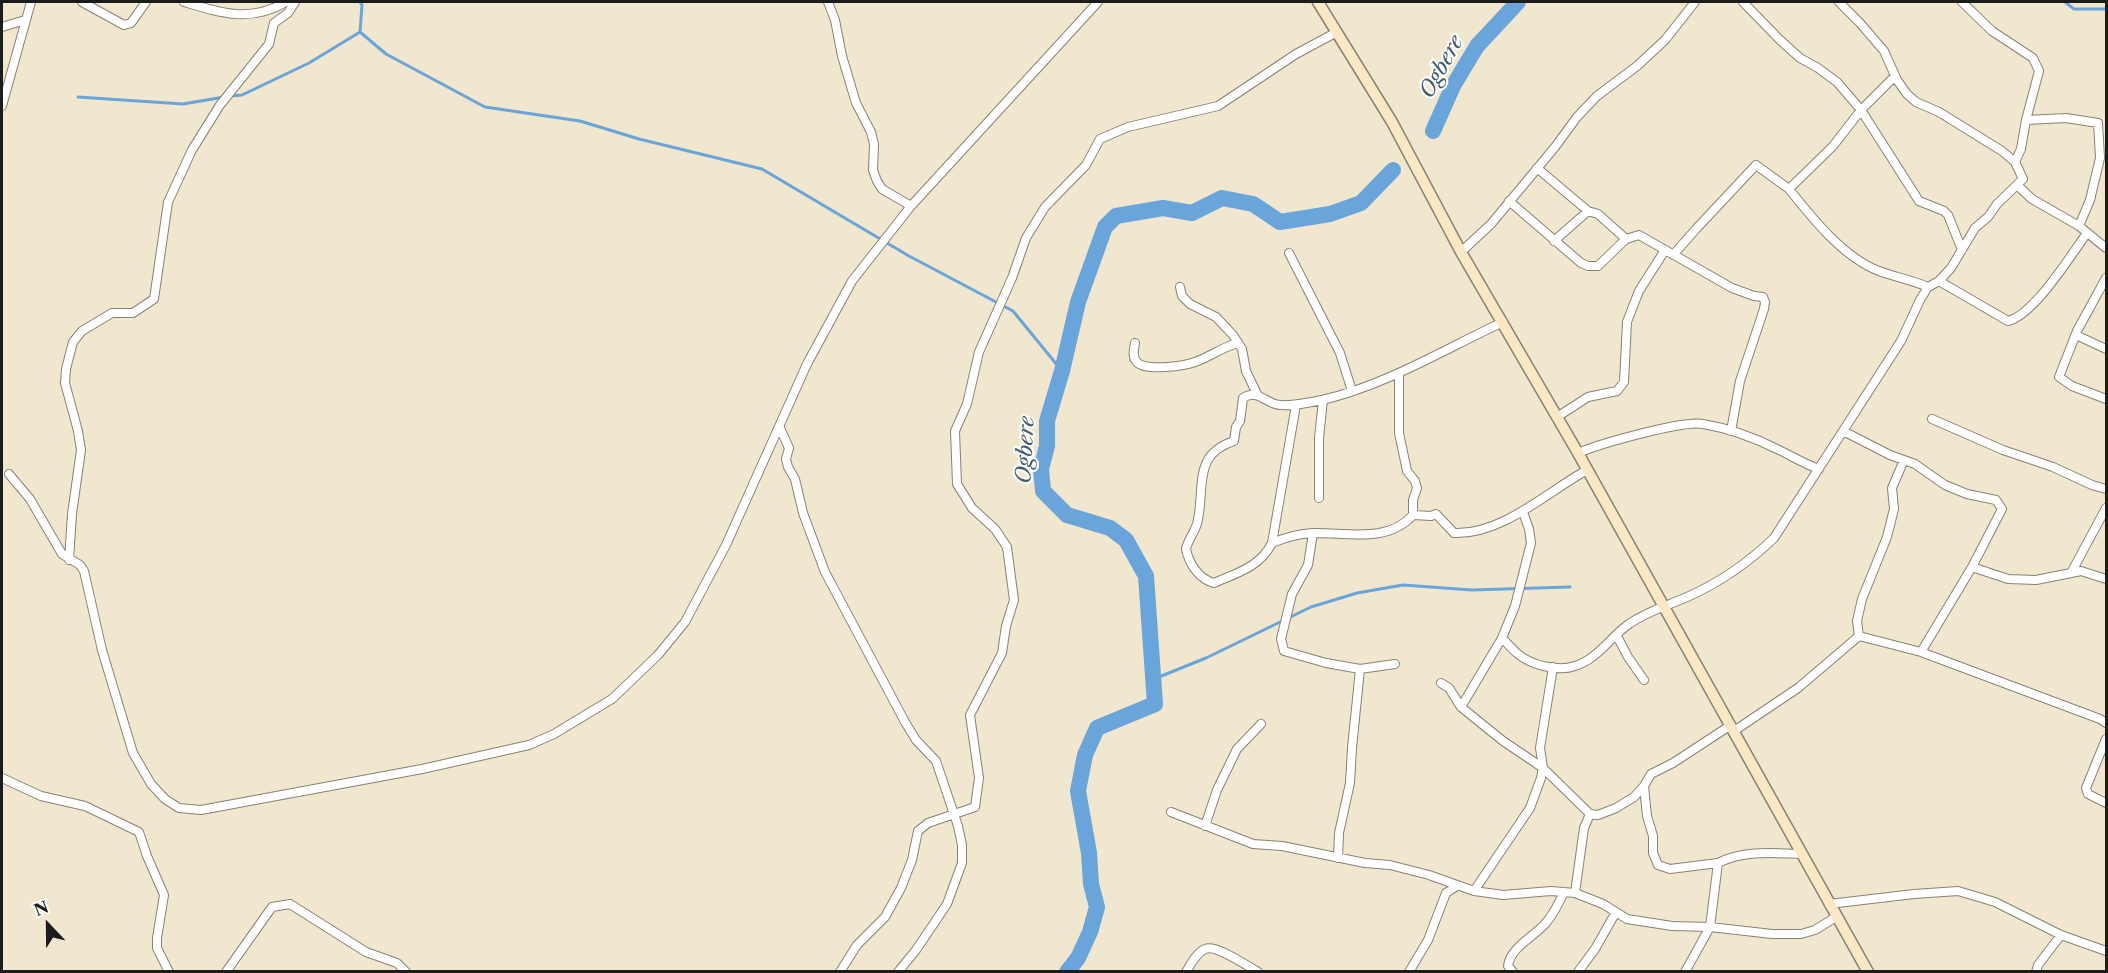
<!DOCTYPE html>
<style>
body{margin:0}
#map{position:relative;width:2108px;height:973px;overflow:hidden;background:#f1e7ce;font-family:"Libre Caslon Text",serif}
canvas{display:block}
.frame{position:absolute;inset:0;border:3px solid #1c1c1c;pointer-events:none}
.north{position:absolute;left:18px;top:895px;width:60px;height:60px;-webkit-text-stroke:4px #fdfcf7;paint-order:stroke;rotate:338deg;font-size:16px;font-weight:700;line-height:24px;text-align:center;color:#1c1c1c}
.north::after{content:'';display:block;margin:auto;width:21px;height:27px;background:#1c1c1c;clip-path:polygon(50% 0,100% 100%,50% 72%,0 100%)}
</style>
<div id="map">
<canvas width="2108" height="973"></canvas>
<div class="frame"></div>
<div class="north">N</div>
</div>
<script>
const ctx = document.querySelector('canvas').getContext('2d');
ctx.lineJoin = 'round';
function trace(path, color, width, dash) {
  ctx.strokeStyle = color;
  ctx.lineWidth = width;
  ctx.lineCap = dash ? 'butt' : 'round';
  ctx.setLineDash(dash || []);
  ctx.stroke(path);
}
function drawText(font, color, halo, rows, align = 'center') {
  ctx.font = font + ' "Libre Caslon Text",serif';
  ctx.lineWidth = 4.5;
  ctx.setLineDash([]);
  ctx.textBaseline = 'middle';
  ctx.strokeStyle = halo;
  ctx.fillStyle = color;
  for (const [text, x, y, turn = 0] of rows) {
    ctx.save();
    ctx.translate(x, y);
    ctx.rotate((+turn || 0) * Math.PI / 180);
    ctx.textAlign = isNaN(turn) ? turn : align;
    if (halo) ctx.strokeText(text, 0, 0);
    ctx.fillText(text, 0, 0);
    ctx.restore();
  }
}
const stream = new Path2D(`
 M 2065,2 L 2074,9 L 2106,9
 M 360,32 L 386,54 L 485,107 L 580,121 L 639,139 L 762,169 L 909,256 L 1013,311 L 1062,371
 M 360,32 L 362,5 L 360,2
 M 230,96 L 242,95 L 309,63 L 360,32
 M 78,97 L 183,104 L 224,97
 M 1154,679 L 1206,658 L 1311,607 L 1357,593 L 1403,585 L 1472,590 L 1570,587`);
const river = new Path2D(`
 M 1433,131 L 1453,86 L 1477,46 L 1518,2
 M 1067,972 L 1078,958 L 1090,932 L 1097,907 L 1091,884 L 1089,853 L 1078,791 L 1085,755 L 1097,728 L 1155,704 L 1146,576 L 1126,540 L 1110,528 L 1067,515 L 1043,491 L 1041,469 L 1047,446 L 1047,421 L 1062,371 L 1078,302 L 1105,227 L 1116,216 L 1163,208 L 1192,213 L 1222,198 L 1253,204 L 1280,222 L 1330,214 L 1361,203 L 1393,170`);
const minor = new Path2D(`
 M 82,2 L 124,25 L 131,23 L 146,2
 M 184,2 C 221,13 250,23 286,2
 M 828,2 L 835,20 L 842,56 L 856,103 L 871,132 L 874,144 L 873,170 L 877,181 L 882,189 L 911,206
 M 1743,2 L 1780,40 L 1800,58 L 1818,68 L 1837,82 L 1861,110 L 1919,201 L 1944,211 L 1948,215 L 1962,250
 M 1962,2 L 1992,31 L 2033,58 L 2039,71 L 2026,120 L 2021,149 L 2015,162
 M 2,27 L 25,20
 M 1895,76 L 1861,110 L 1833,146 L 1789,189 C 1812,218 1844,258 1879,271 C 1895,277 1912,280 1928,287
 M 2,106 L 31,2
 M 2026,120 L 2066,118 L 2098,123 L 2100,158 L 2090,200 L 2079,226
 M 1537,168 L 1588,211 L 1598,214 L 1626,239
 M 2018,186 L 2032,199 L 2079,226 L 2106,248
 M 1509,201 L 1581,263 L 1588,266 L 1598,266 L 1626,239 L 1639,235 L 1732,288 L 1754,296 L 1763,297 L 1765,302 L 1764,309 L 1740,381 L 1731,431
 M 1554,241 L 1588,211
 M 1461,252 L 1491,224 L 1555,147 L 1577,117 L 1597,96 L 1637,66 L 1665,40 L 1695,2
 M 1289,253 L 1340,353 L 1352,391
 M 1673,255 L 1696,229 L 1756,165 L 1789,189
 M 2106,278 L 2077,331 L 2059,377 L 2072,386 L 2106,399
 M 1939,281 L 2008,321 C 2034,315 2071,255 2087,233
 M 1180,287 L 1182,296 L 1190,304 L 1216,317 L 1233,335 L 1242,349 L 1246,371 L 1257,394
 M 2076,335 L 2106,349
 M 1135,343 C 1134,349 1132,356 1136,361 C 1143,372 1184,366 1195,362 C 1210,357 1222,347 1238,343
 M 1296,405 L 1272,543 C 1260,567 1237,573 1214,583 C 1199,579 1189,564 1186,549 C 1188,540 1194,533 1197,524 C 1206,489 1191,455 1234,441 L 1236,427 L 1240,421 L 1243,398 C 1259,388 1266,405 1281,405 C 1294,406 1308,403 1322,400 C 1384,386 1445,349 1503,322
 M 1557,417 L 1588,397 L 1617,391 L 1624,382 L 1627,322 L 1639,291 L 1665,250
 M 1932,419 L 2003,450 L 2053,467 L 2092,485 L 2106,489
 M 780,428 L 789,448 L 786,459 L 788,467 L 795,479 L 803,513 L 825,572 L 905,722 L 916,740 L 936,761 L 958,826 L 962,845 L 962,863 L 947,904 L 916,950 L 898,972
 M 1843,431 L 1890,455 L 1915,464 L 1945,485 L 1967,494 L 1996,500 L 2002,509 L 1972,567 L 1921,652
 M 1578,453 C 1599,444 1683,420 1703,424 C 1727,428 1755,438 1777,449 C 1792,456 1802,463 1819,469
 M 9,474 L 30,499 L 62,554 L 80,565 L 84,571 L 102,650 L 133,753 L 151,784 L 165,799 L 179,808 L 201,810 L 422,769 L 529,745 L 554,734 L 612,699 L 658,655 L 685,622 L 726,545 L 807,364 L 852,281 L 911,206 L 1098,2
 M 1319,498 L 1319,438 L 1323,400
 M 1413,515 L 1431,516 L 1436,514 L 1454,533 C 1502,535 1547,492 1587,470
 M 1313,533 L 1308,565 L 1292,594 L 1281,639 L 1284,651 L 1326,663 L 1360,669 L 1395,664
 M 1272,543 C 1284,538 1298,534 1312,533 C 1346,532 1387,544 1413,515 L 1413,500 L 1417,488 L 1415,481 L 1407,471 L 1399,433 L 1399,373
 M 69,560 L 72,514 L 81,450 L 78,431 L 65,383 L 66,369 L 73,342 L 82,331 L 112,313 L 133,313 L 154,299 L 168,202 L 192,150 L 220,105 L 269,44 L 274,23 L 288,13 L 295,2
 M 1972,567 L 2008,579 L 2036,580 L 2081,571 L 2106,579
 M 2071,573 L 2106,508
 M 1617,636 L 1628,657 L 1644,680
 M 1859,636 L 1921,652 L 2100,719 L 2106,723
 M 1859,636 L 1857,621 L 1862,599 L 1887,537 L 1894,509 L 1892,488 L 1904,460
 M 1502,638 C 1507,643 1512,649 1518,654 C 1531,665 1558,672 1575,666 C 1598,659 1610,637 1629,624 C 1647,611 1667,606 1687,597 C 1721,582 1747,564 1774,538 L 1901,341 L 1920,300 L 1928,287 L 1939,281 L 1951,268 L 1975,228 L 1988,217 L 1997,204 L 2023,179 L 2015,162 L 2002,151 L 1939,112 L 1916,102 L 1907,94 L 1897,80 L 1884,51 L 1860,23 L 1839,2
 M 1441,683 L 1449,688 L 1461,707 L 1503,741 L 1543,768 L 1590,814 L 1598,815 L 1616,808 L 1634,797 L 1644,786 L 1651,774 L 1673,763 L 1731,725
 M 1461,707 L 1502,638 L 1515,606 L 1531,543 L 1529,529 L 1523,512
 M 1734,731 L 1798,688 L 1859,636
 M 2106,739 L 2086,788 L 2088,794 L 2106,803
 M 2,778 L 41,796 L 85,806 L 139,832 L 147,856 L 164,895 L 157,938 L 157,948 L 169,972
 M 1644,786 L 1647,816 L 1653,836 L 1653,853 L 1658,865 L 1670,869 L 1718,863
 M 1171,812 L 1253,844 L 1282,846 L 1365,863 L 1390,865 L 1429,875 L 1474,891 L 1503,895 L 1551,891 L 1575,893 L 1603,904 L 1627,919 L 1672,926 L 1710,927 L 1772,934 L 1801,934 L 1815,930 L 1836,917
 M 1205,826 L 1217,790 L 1237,749 L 1261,724
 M 1338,858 L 1339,833 L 1350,783 L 1352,748 L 1360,669
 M 1474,891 L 1530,808 L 1541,778 L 1543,768 L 1540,748 L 1553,667
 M 1575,893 L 1584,828 L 1590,814
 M 1829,904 L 1914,894 L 1958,891 L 1995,902 L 2061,935 L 2106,951
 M 226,972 L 272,907 L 290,904 L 366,952 L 397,963 L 406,972
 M 840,972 L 857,945 L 885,917 L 901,888 L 912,860 L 918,831 L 928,823 L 975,807 L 979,778 L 970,715 L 1002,653 L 1006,626 L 1014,600 L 1007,547 L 995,529 L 972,508 L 957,484 L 955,431 L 967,404 L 979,352 L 1012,278 L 1026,238 L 1045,207 L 1086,165 L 1100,139 L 1128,127 L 1218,106 L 1296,54 L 1337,32
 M 1186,972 C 1191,964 1196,953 1205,949 C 1216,944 1247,966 1258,972
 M 1409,972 L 1428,940 L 1446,893 L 1457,886
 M 1513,972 L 1508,966 C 1510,948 1533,937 1545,924 C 1553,915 1559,903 1564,892
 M 1578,972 L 1595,949 L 1616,912
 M 1685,972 L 1710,927 L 1718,863 C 1744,850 1773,853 1801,854
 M 2036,972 L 2038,965 L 2061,935`);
const secondary = new Path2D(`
 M 1318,2 L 1392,122 L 1461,252 L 1578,453 L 1868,972`);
const waterNames = [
 ["Ogbere",1442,67,-61],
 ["Ogbere",1026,450,-87]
];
trace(stream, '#69a5da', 3);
trace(river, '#69a5da', 16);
trace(minor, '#868275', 10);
trace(secondary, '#868275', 13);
trace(minor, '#fff', 8);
trace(secondary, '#fae7c3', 10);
drawText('italic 21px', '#3f5a71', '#fdfcf7', waterNames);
</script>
